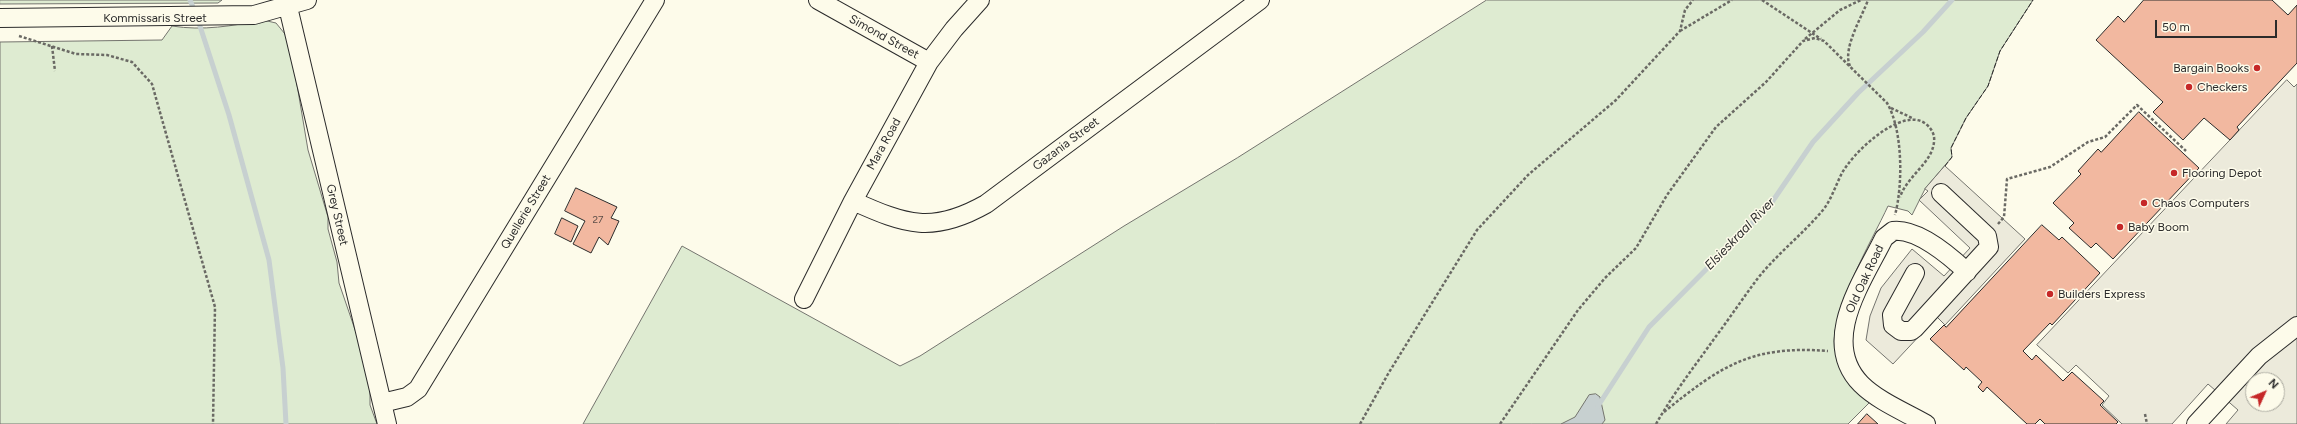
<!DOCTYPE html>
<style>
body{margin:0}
#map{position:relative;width:2297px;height:424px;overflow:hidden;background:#fdfbea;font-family:Figtree,sans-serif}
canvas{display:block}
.north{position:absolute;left:2245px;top:372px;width:40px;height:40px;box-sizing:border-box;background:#fdfbea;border:1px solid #a9a89e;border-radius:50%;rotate:46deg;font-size:11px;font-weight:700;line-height:16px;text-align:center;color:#2b2b2b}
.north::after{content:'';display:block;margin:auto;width:14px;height:18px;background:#c62828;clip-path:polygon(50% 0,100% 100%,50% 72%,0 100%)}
.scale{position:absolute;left:2155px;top:20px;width:122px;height:18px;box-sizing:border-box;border:2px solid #2b2b2b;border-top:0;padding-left:5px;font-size:12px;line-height:14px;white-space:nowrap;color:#2b2b2b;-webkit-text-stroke:3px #fdfbea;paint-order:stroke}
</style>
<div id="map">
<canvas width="2297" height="424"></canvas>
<div class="north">N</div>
<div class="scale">50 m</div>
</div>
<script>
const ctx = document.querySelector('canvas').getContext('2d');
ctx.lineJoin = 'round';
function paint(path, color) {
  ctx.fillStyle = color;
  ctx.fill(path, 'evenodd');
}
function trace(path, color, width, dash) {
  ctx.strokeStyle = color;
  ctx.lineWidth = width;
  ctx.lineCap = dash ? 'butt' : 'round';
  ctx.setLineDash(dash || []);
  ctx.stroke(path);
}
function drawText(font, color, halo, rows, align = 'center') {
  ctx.font = font + ' Figtree,sans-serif';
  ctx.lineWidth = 3;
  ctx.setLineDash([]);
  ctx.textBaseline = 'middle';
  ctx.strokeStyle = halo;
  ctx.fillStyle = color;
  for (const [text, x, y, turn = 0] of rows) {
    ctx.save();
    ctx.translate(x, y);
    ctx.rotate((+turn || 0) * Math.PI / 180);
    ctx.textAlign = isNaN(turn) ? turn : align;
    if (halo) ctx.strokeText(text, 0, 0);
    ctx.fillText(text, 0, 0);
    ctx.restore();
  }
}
const green = new Path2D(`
 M 0,0 L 222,0 L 218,3 L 0,4 Z
 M 1487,0 L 2033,0 L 2000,51 L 1988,86 L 1966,118 L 1951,148 L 1952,157 L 1925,189 L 1912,215 L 1908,211 L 1888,206 C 1873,239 1824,321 1836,354 C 1841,367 1861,390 1870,402 L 1848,424 L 583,424 L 682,246 L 900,366 L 920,356 L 1124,226 L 1237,158 Z
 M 263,20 L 276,23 L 285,34 L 293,61 L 308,150 L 328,217 L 328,229 L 337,262 L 339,283 L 362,350 L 370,384 L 370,405 L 377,424 L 0,424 L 0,42 L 162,40 L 172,26 C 203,31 232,26 263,20 Z`);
const parking = new Path2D(`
 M 2287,80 L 2294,87 L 2297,84 L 2297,424 L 2226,424 L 2238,410 L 2208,384 L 2172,424 L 2122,424 L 2102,405 L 2109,396 L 2076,365 L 2068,373 L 2037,345 ZM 2253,380 L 2277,380 L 2277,404 L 2253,404 Z
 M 1945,166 L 2025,239 L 1945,325 L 1937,317 L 1893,364 L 1866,340 L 1870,316 L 1881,288 L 1912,249 L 1944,276 L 1970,248 L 1919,200 L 1928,191 L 1925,189 Z`);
const water = new Path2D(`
 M 1596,394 L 1600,397 L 1605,420 L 1602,424 L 1561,424 L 1575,417 L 1589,395 Z`);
const stream = new Path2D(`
 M 190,0 L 195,12
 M 198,20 L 229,115 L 269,260 L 283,368 L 286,424
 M 1598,406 L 1649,327 L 1770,205 L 1813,142 L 1858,93 L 1923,32 L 1952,0`);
const building = new Path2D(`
 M 2144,0 L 2272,0 L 2288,15 L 2297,5 L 2297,63 L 2237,127 L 2239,130 L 2230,140 L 2204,118 L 2183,140 L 2153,112 L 2163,102 L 2096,40 L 2118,16 L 2124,22 Z
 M 2139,112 L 2199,168 L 2113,259 L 2096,243 L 2091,248 L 2069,228 L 2074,223 L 2053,203 L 2081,174 L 2078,171 L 2098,149 L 2101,152 Z
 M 576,188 L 617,207 L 611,218 L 619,221 L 608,245 L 599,237 L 591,253 L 573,244 L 585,221 L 565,211 Z
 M 562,218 L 578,226 L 571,242 L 555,234 Z
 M 2042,225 L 2059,240 L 2062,237 L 2100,273 L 2052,325 L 2050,323 L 2023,351 L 2032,360 L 2036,355 L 2063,381 L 2072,372 L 2104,401 L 2100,405 L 2118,422 L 2116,424 L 2045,424 L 2040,419 L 2035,424 L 2027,424 L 1987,387 L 1983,392 L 1978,387 L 1982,382 L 1966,367 L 1964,370 L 1930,339 L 1944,325 L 1946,327 Z
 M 1867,414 L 1878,424 L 1858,424 Z`);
const path = new Path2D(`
 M 1762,0 L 1821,39
 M 1680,31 L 1732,0
 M 19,36 L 76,54 L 107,55 L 132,62 L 152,84 L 215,307 L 213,424
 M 1805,39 L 1840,10 L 1861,0
 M 52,46 L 55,71
 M 1850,66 C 1842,49 1862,17 1868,0
 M 1891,108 L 1912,118
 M 1998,224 L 2004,217 L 2007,179 L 2050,167 L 2088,142 L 2105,137 L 2137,105 L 2186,151
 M 1664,412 C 1721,366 1751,345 1828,351
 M 2145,414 L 2147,424
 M 1360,424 L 1388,374 L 1477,230 L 1528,175 L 1616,100 L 1680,31 L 1685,10 L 1693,0
 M 1500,424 L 1578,310 L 1605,278 L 1636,248 L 1667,195 L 1716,127 L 1766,82 L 1803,41 L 1815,38 L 1824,41 L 1887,103 C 1903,130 1903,185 1895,215
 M 1656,424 C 1673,394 1694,367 1714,339 C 1729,319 1743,298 1758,278 C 1778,253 1803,234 1823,210 C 1831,200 1835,187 1841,175 C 1851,154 1902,105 1926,124 C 1932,129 1935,135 1934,142 C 1932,163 1908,175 1900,197`);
const minor = new Path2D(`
 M 818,0 L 929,62
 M 288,7 L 387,424
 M 0,18 L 254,15 L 307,0
 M 853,201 C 906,225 933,234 986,204 L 1260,0
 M 1915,273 L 1892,315 L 1893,325 L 1901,331 L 1911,331 L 1915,328 L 1989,247 L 1987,236 L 1941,193
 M 804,299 L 853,201 L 929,62 L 954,29 L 980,0
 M 382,403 L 407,397 L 418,389 L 655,0
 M 1926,424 C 1905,412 1878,401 1861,384 C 1819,341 1863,281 1884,238 L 1893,231 C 1917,228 1950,256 1967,272
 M 2196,424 L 2259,356 L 2297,326`);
const fence = new Path2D(`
 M 1945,166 L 1952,157 L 1951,148 L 1966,118 L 1988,86 L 2000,51 L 2033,0`);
const markers = [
 [2257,68,4,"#c62828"],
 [2189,87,4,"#c62828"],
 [2174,173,4,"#c62828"],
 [2144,203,4,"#c62828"],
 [2120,227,4,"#c62828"],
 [2050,294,4,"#c62828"]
];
const numberNames = [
 ["27",598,220]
];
const streetNames = [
 ["Kommissaris Street",155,18],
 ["Simond Street",884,37,29],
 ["Mara Road",884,144,-61],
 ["Gazania Street",1066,144,-37],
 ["Quellerie Street",526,212,-59],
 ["Grey Street",337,215,77],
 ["Old Oak Road",1865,279,-65]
];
const poiNames = [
 ["Bargain Books",2249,68,"right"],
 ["Checkers",2197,87],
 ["Flooring Depot",2182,173],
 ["Chaos Computers",2152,203],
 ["Baby Boom",2128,227],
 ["Builders Express",2058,294]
];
const waterNames = [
 ["Elsieskraal River",1740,234,-46]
];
paint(green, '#deebd1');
trace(green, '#74746e', 1);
paint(parking, '#eceadb');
trace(parking, '#74746e', 1);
paint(water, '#c7d0d0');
trace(water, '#74746e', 1);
trace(stream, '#c7d0d0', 5);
paint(building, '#f2b8a0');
trace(building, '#2b2b2b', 1);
trace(minor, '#2b2b2b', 20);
trace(path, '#6a6964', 2.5, [3, 2]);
trace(minor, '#fdfbea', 18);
trace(fence, '#2b2b2b', 1, [5, 2]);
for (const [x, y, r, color] of markers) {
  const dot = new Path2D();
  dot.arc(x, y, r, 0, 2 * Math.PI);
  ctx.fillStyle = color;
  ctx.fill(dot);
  trace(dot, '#fdfbea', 1.5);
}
drawText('10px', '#5d4e48', null, numberNames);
drawText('12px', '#2b2b2b', '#fdfbea', streetNames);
drawText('12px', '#2b2b2b', '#fdfbea', poiNames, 'left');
drawText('italic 13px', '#2b2b2b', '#fdfbea', waterNames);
</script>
